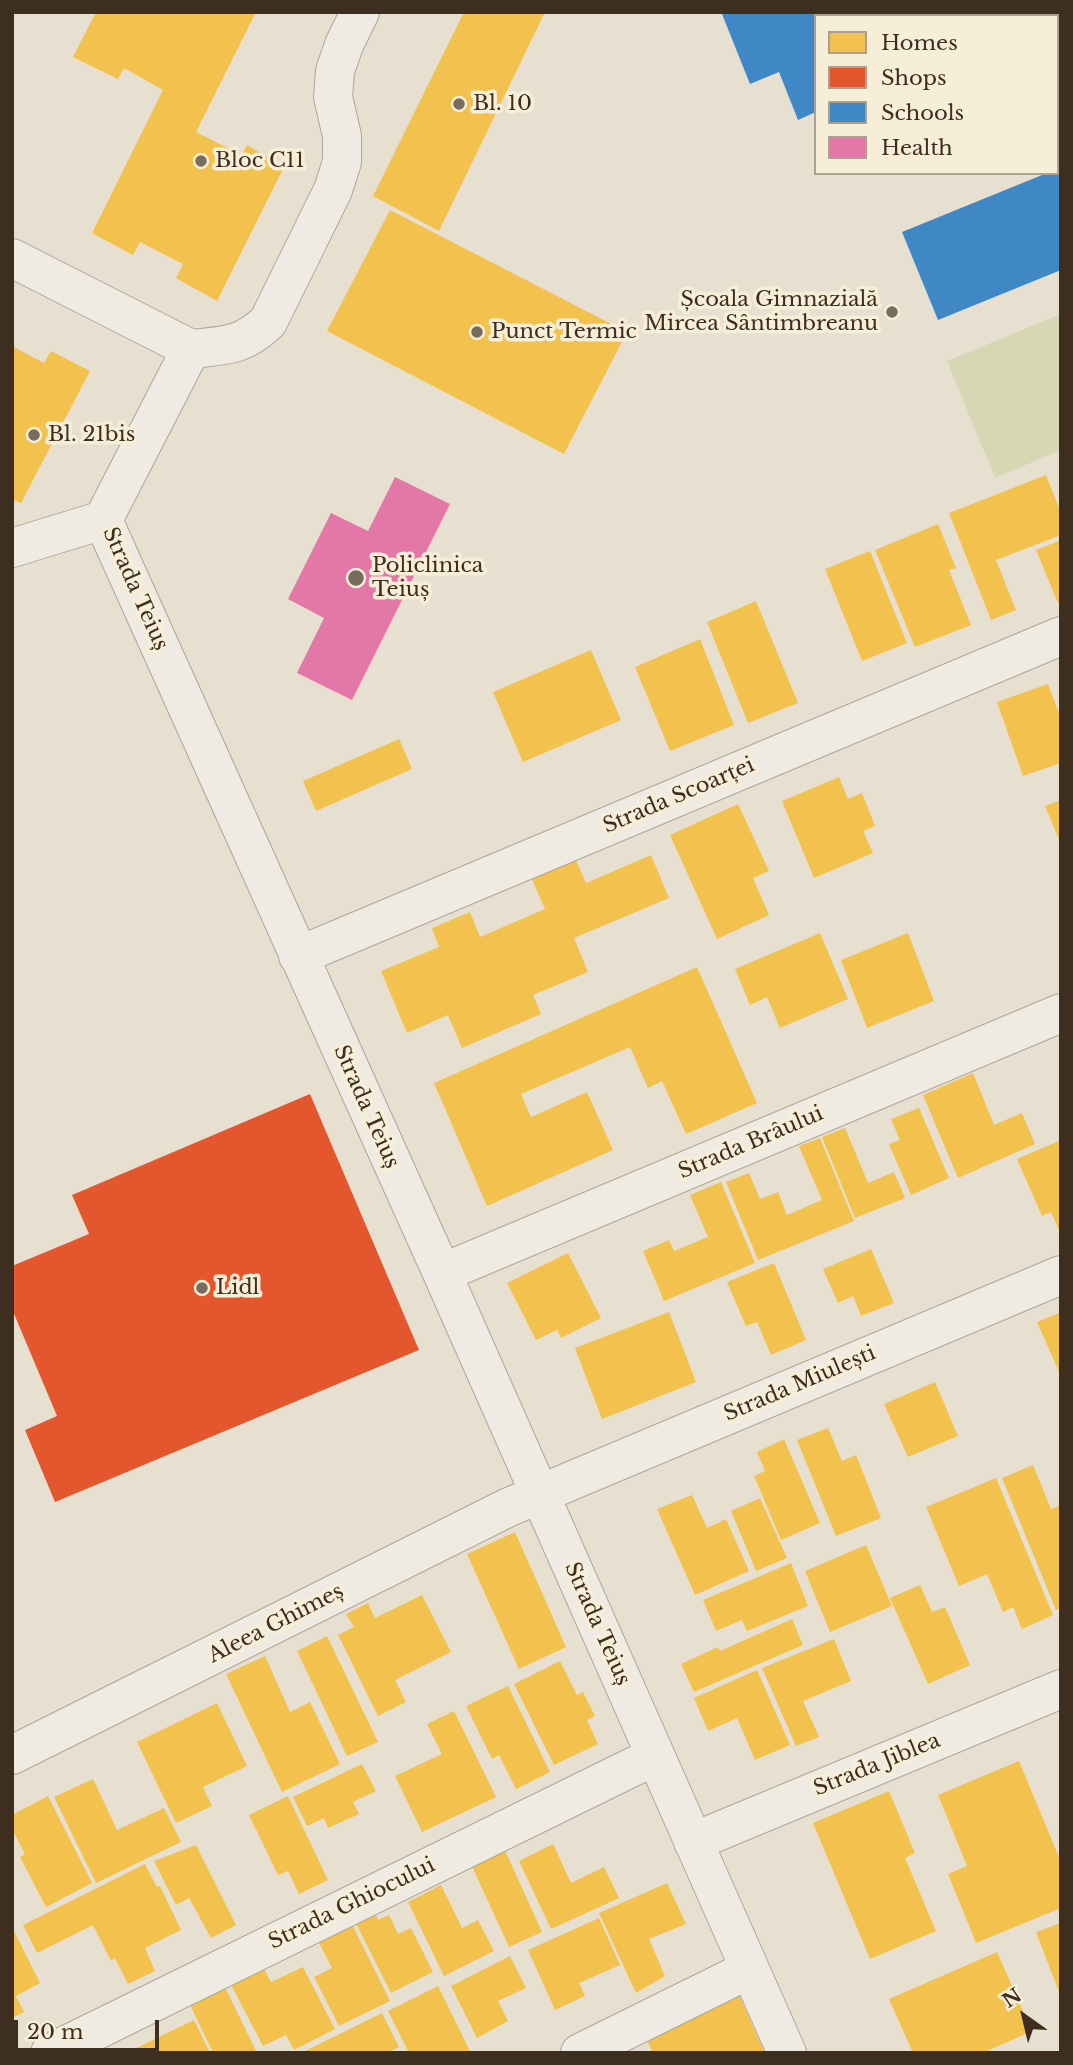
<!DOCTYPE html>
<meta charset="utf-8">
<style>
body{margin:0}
#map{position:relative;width:1073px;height:2065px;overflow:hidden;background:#e7e0d1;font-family:"Libre Baskerville",serif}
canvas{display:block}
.frame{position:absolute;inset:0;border:14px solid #3d2e20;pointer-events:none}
.legend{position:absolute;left:814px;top:14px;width:245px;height:161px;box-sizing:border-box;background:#f7eed8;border:2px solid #ada18e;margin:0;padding:9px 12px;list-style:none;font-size:21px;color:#3d2e20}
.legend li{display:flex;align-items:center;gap:14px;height:35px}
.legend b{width:35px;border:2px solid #ada18e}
.north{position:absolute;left:989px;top:1981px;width:70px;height:70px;-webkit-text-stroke:5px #f7eed8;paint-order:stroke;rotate:326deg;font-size:19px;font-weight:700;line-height:28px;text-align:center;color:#3d2e20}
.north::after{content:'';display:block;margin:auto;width:24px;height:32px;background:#3d2e20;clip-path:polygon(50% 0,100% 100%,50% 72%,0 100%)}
.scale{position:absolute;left:14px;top:2020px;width:145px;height:32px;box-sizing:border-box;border:4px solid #3d2e20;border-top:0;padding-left:9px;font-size:21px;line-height:24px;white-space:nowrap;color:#3d2e20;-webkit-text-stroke:5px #f7eed8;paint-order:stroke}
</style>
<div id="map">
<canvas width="1073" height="2065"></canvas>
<div class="frame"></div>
<ul class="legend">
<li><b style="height:19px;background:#f2c14e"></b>Homes</li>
<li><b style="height:19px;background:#e4572e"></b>Shops</li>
<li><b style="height:19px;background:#3f88c5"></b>Schools</li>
<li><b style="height:19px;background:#e377a8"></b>Health</li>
</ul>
<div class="north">N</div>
<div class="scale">20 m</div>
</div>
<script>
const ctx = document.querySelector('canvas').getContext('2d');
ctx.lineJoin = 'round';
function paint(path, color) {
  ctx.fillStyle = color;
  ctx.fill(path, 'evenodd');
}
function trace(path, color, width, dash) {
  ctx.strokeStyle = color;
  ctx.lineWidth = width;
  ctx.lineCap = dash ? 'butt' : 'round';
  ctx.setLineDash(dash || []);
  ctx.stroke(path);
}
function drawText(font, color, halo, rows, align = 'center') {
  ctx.font = font + ' "Libre Baskerville",serif';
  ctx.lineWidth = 7;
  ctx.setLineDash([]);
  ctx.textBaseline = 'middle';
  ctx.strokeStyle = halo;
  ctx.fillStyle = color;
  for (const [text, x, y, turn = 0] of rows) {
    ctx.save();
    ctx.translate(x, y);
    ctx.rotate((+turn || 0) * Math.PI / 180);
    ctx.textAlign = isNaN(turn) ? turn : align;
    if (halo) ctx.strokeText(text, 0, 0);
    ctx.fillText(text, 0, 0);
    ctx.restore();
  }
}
const green = new Path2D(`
 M 1061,314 L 1061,450 L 995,478 L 947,361 Z`);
const homes = new Path2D(`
 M 96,12 L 256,12 L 196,132 L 242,155 L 247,145 L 284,167 L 217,301 L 176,278 L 183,264 L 140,242 L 133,255 L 92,233 L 163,90 L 124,68 L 118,79 L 73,57 Z
 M 464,12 L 545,12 L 439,231 L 373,196 Z
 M 390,210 L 627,332 L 564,454 L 327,331 Z
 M 12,346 L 44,363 L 51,351 L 90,371 L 21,503 L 12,499 Z
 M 1046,475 L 1061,513 L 1061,535 L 996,560 L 1016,610 L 991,620 L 949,513 Z
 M 938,524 L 956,568 L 949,570 L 971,625 L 915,647 L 875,550 Z
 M 1061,540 L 1061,602 L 1058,603 L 1036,550 Z
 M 870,551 L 907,643 L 862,661 L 825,569 Z
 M 756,601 L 798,703 L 748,723 L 707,622 Z
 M 700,639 L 734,725 L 670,751 L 635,667 Z
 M 591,650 L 621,720 L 523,762 L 493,692 Z
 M 1048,684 L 1061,718 L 1061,763 L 1023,776 L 997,702 Z
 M 399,739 L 412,769 L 316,811 L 303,781 Z
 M 839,777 L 848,799 L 862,793 L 875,826 L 863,831 L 873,853 L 814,878 L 782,801 Z
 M 1061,800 L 1061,844 L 1045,806 Z
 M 738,804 L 769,871 L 753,878 L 769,915 L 717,939 L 670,835 Z
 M 651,855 L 669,898 L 574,938 L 588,972 L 533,995 L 541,1014 L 462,1048 L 448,1015 L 407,1033 L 381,971 L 439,947 L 432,928 L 470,912 L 480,937 L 545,909 L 531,877 L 575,858 L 586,883 Z
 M 820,933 L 848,999 L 780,1028 L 767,997 L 750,1005 L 735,969 Z
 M 908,933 L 934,1001 L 867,1028 L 841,960 Z
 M 697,967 L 757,1103 L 686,1134 L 662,1081 L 648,1088 L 630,1047 L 521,1094 L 531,1117 L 587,1092 L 613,1150 L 487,1206 L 434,1083 Z
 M 973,1073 L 994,1125 L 1022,1113 L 1035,1144 L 958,1178 L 923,1095 Z
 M 919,1108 L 949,1178 L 911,1195 L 889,1144 L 900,1140 L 891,1119 Z
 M 845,1128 L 868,1183 L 894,1172 L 905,1198 L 855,1218 L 822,1137 Z
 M 820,1138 L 854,1221 L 758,1260 L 726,1182 L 749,1173 L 760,1199 L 778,1192 L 787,1215 L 822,1200 L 799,1146 Z
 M 1061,1140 L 1061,1229 L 1059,1230 L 1051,1212 L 1042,1216 L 1017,1159 Z
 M 721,1182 L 755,1263 L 664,1301 L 643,1251 L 669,1240 L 674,1251 L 708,1237 L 690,1195 Z
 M 871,1249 L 894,1303 L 861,1316 L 853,1296 L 838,1303 L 823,1269 Z
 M 568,1253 L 601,1318 L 561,1338 L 557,1330 L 536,1340 L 507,1283 Z
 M 774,1263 L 806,1340 L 771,1355 L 757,1322 L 746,1326 L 727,1282 Z
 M 669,1312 L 696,1382 L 602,1419 L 575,1348 Z
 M 1061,1312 L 1061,1376 L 1037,1322 Z
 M 935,1382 L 958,1436 L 908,1457 L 884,1404 Z
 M 828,1428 L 842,1461 L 856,1455 L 881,1518 L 836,1536 L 797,1440 Z
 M 784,1439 L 820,1523 L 781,1540 L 754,1476 L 765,1471 L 757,1452 Z
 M 1033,1465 L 1051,1509 L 1061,1505 L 1061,1608 L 1056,1610 L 1002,1478 Z
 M 996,1478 L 1053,1615 L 1022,1629 L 1013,1607 L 1003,1612 L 987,1574 L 959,1586 L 926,1507 Z
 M 692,1495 L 707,1528 L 726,1519 L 749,1571 L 695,1595 L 657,1509 Z
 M 760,1498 L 787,1558 L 756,1571 L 731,1511 Z
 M 515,1532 L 566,1647 L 519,1669 L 467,1554 Z
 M 866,1545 L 892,1606 L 830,1632 L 805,1571 Z
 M 791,1563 L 808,1606 L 747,1631 L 742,1620 L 716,1631 L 703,1600 Z
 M 920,1585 L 932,1612 L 945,1607 L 970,1665 L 928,1684 L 890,1598 Z
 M 422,1595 L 451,1652 L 395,1680 L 406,1702 L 378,1716 L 338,1635 L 354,1627 L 346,1614 L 368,1603 L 375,1618 Z
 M 792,1619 L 803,1645 L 694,1692 L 681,1664 L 718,1647 L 720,1651 Z
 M 327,1636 L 378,1742 L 347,1756 L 297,1651 Z
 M 834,1639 L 851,1681 L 803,1701 L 819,1737 L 796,1746 L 762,1668 Z
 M 265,1656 L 290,1712 L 310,1702 L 340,1764 L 282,1792 L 226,1674 Z
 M 560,1661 L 577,1695 L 583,1692 L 595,1716 L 587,1720 L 598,1744 L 554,1765 L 514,1684 Z
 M 757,1670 L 790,1745 L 755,1760 L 737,1718 L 708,1731 L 694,1698 Z
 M 508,1686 L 550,1772 L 516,1789 L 499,1755 L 492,1759 L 466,1706 Z
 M 217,1703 L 247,1766 L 203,1787 L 212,1806 L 176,1823 L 137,1742 Z
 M 454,1711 L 496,1797 L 422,1832 L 395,1776 L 442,1754 L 427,1724 Z
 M 1019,1761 L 1061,1862 L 1061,1908 L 976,1943 L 948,1874 L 967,1866 L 938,1795 Z
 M 362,1764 L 376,1791 L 353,1802 L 359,1814 L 328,1828 L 324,1818 L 307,1826 L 293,1797 Z
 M 93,1779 L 117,1830 L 164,1808 L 181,1842 L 96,1883 L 54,1797 Z
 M 889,1791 L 915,1853 L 905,1858 L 936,1931 L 870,1959 L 813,1823 Z
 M 48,1796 L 92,1883 L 46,1907 L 20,1857 L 25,1854 L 12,1829 L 12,1815 Z
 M 288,1796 L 328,1880 L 299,1894 L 288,1871 L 278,1875 L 249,1815 Z
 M 553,1844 L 571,1883 L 604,1867 L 619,1898 L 551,1929 L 519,1861 Z
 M 196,1845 L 236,1925 L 211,1938 L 189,1898 L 176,1905 L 154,1861 Z
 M 503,1846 L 542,1932 L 509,1947 L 470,1862 Z
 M 145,1864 L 157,1887 L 160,1886 L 181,1930 L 145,1948 L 155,1971 L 128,1984 L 115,1958 L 111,1961 L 93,1925 L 37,1953 L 23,1925 Z
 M 667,1883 L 686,1924 L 649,1939 L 665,1976 L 636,1993 L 599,1913 Z
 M 441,1885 L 462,1928 L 478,1920 L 494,1951 L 444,1976 L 408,1902 Z
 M 372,1906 L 378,1920 L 389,1915 L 398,1934 L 411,1928 L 433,1972 L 391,1993 L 352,1916 Z
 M 349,1918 L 390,2001 L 339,2026 L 314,1977 L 332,1968 L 315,1935 Z
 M 599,1918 L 620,1965 L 579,1983 L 585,1996 L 555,2010 L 528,1950 Z
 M 1061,1923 L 1061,1997 L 1036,1932 Z
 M 12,1927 L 40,1983 L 16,1996 L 24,2012 L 12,2018 Z
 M 997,1952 L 1032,2031 L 983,2053 L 913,2053 L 889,1999 Z
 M 510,1956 L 526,1988 L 498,2001 L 508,2021 L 477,2038 L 451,1986 Z
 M 262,1965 L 271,1982 L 303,1967 L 335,2029 L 294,2050 L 286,2035 L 263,2046 L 229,1981 Z
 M 222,1981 L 257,2053 L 213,2053 L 187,1998 Z
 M 438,1986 L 470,2051 L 466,2053 L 409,2053 L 388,2011 Z
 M 739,1995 L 765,2053 L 653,2053 L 646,2038 Z
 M 382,2013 L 399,2047 L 387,2053 L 301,2053 Z
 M 194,2020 L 210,2053 L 126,2053 Z`);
const shops = new Path2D(`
 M 310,1094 L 419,1350 L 55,1502 L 25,1430 L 57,1416 L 12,1309 L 12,1266 L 89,1234 L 72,1195 Z`);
const schools = new Path2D(`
 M 727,12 L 1061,12 L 1061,74 L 1057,66 L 1057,16 L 816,16 L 816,112 L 798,120 L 779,72 L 750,84 L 722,14 Z
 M 1061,168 L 1061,270 L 938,320 L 902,232 L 1047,173 L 1057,173 L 1057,169 Z`);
const health = new Path2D(`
 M 395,477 L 450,504 L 352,700 L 297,673 L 324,618 L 288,599 L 331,513 L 368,531 Z`);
const minor = new Path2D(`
 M 12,258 L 191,349 L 103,520
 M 191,349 C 226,345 241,347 268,322 L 333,190 L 342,162 L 342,136 L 333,97 L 335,71 L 344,45 L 360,12
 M 103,520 L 442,1273 L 787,2053
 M 12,548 L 103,520
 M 298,956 L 1061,636
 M 442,1273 L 1061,1013
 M 12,1755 L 509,1507 L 1061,1275
 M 693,1842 L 1061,1689
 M 50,2053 L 655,1756
 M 580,2053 L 750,1969`);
const markers = [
 [459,104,7,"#786c5e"],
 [201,161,7,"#786c5e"],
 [892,312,7,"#786c5e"],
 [477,332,7,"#786c5e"],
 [34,435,7,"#786c5e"],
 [356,578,9,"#786c5e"],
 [202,1288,7,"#786c5e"]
];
const poiNames = [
 ["Bl. 10",473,104],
 ["Bloc C11",215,161],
 ["Școala Gimnazială",878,300,"right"],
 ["Mircea Sântimbreanu",878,324,"right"],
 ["Punct Termic",491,332],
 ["Bl. 21bis",48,435],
 ["Policlinica",372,566],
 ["Teiuș",372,590],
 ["Lidl",216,1288]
];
const streetNames = [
 ["Strada Teiuș",135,589,66],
 ["Strada Scoarței",679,796,-23],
 ["Strada Teiuș",366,1107,66],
 ["Strada Brâului",751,1143,-23],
 ["Strada Miulești",800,1384,-23],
 ["Aleea Ghimeș",276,1624,-27],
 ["Strada Teiuș",597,1624,66],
 ["Strada Jiblea",877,1765,-22],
 ["Strada Ghiocului",352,1904,-26]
];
paint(green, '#d6d7b3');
paint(homes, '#f2c14e');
paint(shops, '#e4572e');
paint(schools, '#3f88c5');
paint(health, '#e377a8');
trace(minor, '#ada599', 40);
trace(minor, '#efebe3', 38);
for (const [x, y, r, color] of markers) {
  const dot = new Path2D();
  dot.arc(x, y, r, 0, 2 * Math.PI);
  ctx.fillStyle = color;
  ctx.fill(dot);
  trace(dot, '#f7eed8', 2.5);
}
drawText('21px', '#3d2e20', '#f7eed8', poiNames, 'left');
drawText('21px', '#3d2e20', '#f7eed8', streetNames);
</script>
